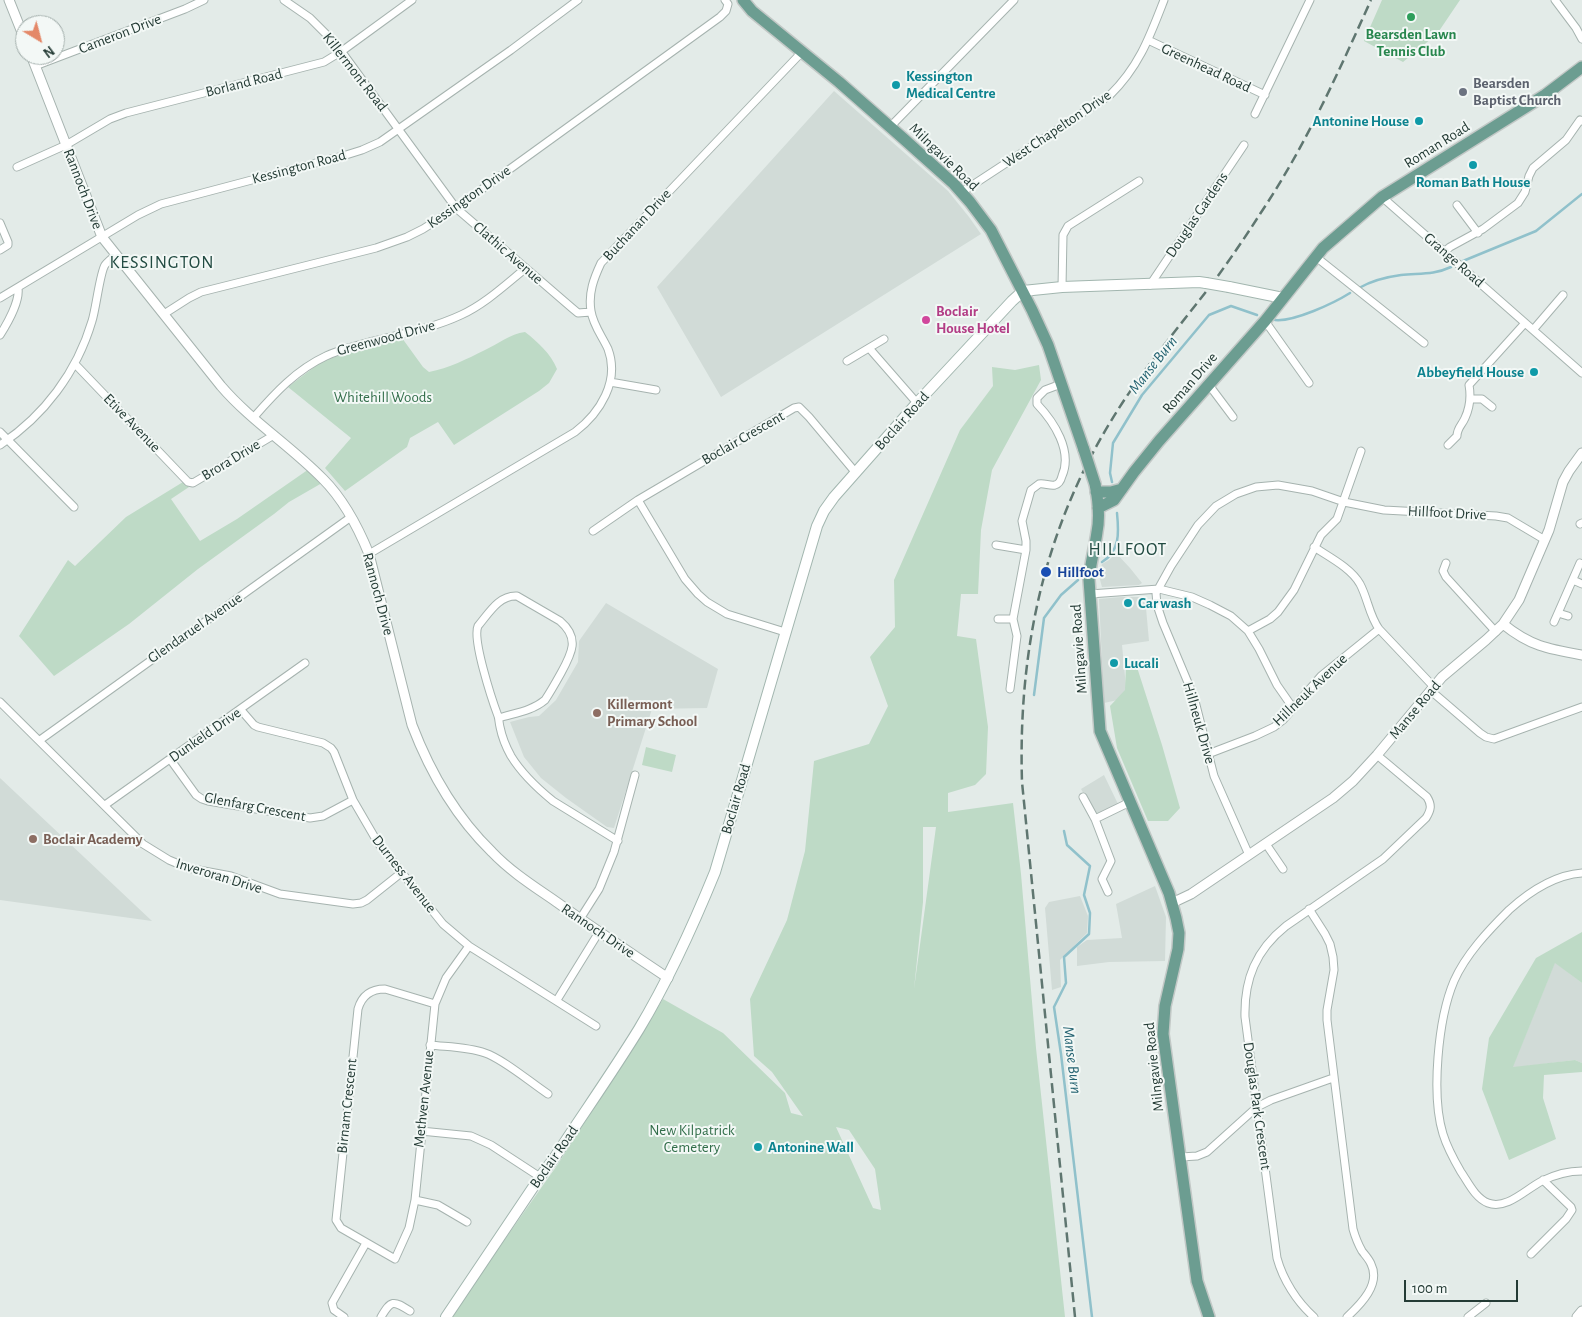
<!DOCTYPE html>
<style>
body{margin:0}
#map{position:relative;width:1582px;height:1317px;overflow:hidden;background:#e3ebe8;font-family:"Alegreya Sans",sans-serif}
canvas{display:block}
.north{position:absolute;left:15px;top:15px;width:50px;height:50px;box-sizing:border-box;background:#f3f8f6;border:1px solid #a0aca9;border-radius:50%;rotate:143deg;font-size:14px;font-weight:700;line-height:20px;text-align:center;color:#243b35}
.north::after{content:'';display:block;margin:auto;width:18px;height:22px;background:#e48868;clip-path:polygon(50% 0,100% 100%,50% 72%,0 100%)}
.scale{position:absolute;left:1404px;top:1280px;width:114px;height:22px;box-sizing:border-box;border:2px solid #243b35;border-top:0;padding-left:6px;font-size:15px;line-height:18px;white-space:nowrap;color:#243b35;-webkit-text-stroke:4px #f3f8f6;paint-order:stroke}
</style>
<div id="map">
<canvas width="1582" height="1317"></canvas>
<div class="north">N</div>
<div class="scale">100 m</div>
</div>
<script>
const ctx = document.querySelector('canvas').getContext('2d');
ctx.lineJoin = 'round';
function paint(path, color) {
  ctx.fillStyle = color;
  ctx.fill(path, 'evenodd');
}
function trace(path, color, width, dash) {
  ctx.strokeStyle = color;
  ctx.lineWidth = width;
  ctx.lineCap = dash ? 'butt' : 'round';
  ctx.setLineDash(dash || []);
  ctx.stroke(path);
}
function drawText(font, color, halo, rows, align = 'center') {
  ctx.font = font + ' "Alegreya Sans",sans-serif';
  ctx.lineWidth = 4;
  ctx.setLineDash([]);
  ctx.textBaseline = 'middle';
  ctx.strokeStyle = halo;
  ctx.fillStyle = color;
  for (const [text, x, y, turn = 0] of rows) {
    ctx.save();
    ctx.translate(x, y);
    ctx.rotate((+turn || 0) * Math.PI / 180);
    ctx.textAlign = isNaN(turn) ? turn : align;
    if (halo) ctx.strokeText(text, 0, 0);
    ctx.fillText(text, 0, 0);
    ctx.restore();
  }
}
const built = new Path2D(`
 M 834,91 L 948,191 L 969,217 L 981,234 L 721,397 L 657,287 Z
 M 1116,553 L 1130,568 L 1142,583 L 1139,585 L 1102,587 L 1099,576 L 1102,564 L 1109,560 Z
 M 1121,597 L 1145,597 L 1149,641 L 1122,645 L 1127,698 L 1104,703 L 1099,599 Z
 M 606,603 L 718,669 L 707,708 L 652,709 L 614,828 L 607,827 L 566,798 L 541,778 L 524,757 L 510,722 L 529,717 L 539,716 L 556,700 L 578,662 L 579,641 Z
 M 1104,775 L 1118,804 L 1096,816 L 1081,789 Z
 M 0,778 L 152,921 L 0,900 Z
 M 1155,886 L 1166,917 L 1165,961 L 1109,962 L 1077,966 L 1077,947 L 1087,940 L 1122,938 L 1116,904 Z
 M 1080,896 L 1088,916 L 1087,933 L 1060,960 L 1061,987 L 1052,990 L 1045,908 L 1049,902 Z
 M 1555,962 L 1582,983 L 1582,1063 L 1575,1060 L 1512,1068 Z`);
const green = new Path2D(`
 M 1382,0 L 1460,0 L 1437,34 L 1403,62 L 1364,41 Z
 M 525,332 C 538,342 551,354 557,369 L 549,383 L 539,391 L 454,445 L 438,422 L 410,438 L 407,447 L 345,491 L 325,468 L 351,438 L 288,387 L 317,365 L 328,359 L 402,338 L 423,367 L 429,372 C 449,368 467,359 485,350 C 498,344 510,334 525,332 Z
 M 1039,365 L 1041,380 L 992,470 L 981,530 L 978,594 L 961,594 L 957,636 L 976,639 L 988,727 L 986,774 L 975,785 L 948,793 L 948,812 L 1013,803 L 1021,874 L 1036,1048 L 1065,1317 L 450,1317 L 558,1164 L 663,999 L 723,1033 L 785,1093 L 791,1113 L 803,1116 L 772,1072 L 754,1056 L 750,999 L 787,920 L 805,851 L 814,761 L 869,744 L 888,706 L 870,657 L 895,627 L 894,580 L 960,430 L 993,386 L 992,367 L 1015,370 ZM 923,827 L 936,827 L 914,989 L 923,902 ZM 836,1127 L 849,1130 L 875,1169 L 881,1210 L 873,1208 Z
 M 309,469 L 322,483 L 289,502 L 274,514 L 198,569 L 129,624 L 54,676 L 19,636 L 68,560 L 75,566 L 126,517 L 183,482 L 189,487 L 171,499 L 200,541 L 237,519 Z
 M 1135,661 L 1162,745 L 1180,808 L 1168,821 L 1148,821 L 1117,748 L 1110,706 L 1125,690 L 1126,666 Z
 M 646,747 L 676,755 L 672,772 L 642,765 Z
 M 1582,932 L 1582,983 L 1555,963 L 1513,1067 L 1575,1060 L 1582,1063 L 1582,1072 L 1544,1075 L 1543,1098 L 1556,1139 L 1509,1160 L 1482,1089 L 1489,1038 L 1536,958 Z`);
const stream = new Path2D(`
 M 1463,261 L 1536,231 L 1582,194
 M 1359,288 C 1371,281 1386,277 1401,275 C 1419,273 1434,275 1451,267
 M 1275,320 C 1294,322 1334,303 1350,293
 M 1112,482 L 1110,473 L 1113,443 L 1142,395 L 1209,315 L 1231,306 L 1257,315
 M 1102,562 C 1120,551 1119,533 1117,513
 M 1034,695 L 1044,618 L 1061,595 L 1078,580
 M 1064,831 L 1067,845 L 1090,866 L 1084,895 L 1090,913 L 1089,934 L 1064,957 L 1066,983 L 1054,1007 L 1061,1054 L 1092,1317`);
const minor = new Path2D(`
 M 284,0 L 310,18 L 336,44 L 456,208 L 572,308 L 578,313 L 591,312
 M 1555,0 L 1576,28 L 1582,39
 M 1148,40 L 1265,95
 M 35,66 L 185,9 L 204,0
 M 1255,114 L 1310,0
 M 890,127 L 1014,0
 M 17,167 L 66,145 L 110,119 L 126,113 L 324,62 L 342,51 L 412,0
 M 962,192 L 1110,95 C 1139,67 1150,36 1164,0
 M 1382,197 L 1582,373
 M 1457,205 L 1478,233
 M 0,223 L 8,242 L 8,245 L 0,250
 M 1444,252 L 1450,247 L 1483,229 L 1518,203 L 1525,192 L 1529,176 L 1533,168 L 1566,140 L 1580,120 L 1582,121
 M 1316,257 L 1424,343
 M 1150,285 L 1244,145
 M 1062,287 L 1063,235 L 1068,226 L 1139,181
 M 0,298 L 138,215 L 161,204 L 346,155 L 362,150 L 380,142 L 511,50 L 578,0
 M 164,314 L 189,298 L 201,292 L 376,248 L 407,237 L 423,229 L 456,208 L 720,17 L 726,11 L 728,4 L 725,0
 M 1265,321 L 1309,383
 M 1533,330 L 1563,295
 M 0,335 C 7,324 20,301 18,288
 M 869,348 L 917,403
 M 847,361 L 884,339
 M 75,364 L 188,482 L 193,483 L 274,435
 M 610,382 L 656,390
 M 1209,385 L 1233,417
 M 1471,399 L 1482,399 L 1492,407
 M 254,417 C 275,393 296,370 326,356 C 338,350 352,347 366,343 C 397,335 431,329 461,315 C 485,304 505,285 526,268
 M 0,432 L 74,507
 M 0,445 C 44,416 77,372 92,321 C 96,309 100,272 105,265 C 108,261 112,258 116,255
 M 1448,445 L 1457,436 C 1457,428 1462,425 1465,418 C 1470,407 1471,396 1469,385 L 1525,323
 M 638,500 L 685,579 L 698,594 L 707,602 L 727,614 L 785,632
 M 1580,524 L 1582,523
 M 593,531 L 638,500 L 794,408 L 799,407 L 809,417 L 856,473
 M 996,545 L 1026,550
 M 1314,547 C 1329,557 1351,568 1360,584 C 1368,599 1369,615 1379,629 L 1433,686
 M 369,554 L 575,432 C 600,413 620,381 608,349 C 602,336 593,325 591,311 C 588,293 594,278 601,263 L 802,52
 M 1446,563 L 1443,571 L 1446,577 L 1496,632
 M 1573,580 L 1582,584
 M 1090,594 L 1159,589 L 1192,597 L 1210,605 L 1231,616 L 1248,631 L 1259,649 L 1277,685 L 1293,708
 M 1558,613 L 1580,563
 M 998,619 L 1013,619
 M 1554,622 L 1558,613 L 1568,616
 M 1248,631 L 1270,619 L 1278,612 L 1294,590 L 1321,535 L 1337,519 L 1361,451
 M 1010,689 L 1017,636 L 1013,619 L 1026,550 L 1026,541 L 1022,521 L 1031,490 L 1039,484 C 1044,483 1050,486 1055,485 C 1059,484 1061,480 1062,476 C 1073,451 1054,422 1037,404 L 1037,398 L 1045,390 L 1061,384
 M 1430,690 L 1480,733 L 1486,737 L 1494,739 L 1582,707
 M 0,702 L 143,844 L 169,860 L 188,868 L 231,876 L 280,894 L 353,904 L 361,903 L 367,900 L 401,873
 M 241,710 L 254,725 L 258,727 L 323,743 L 331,748 L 334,752 L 353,800 L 378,843 L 443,924 L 469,946 L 596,1026
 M 499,718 C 515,713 532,711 545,700 C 551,691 556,682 561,673 C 572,653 580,638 560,621 L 517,596 C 499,595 489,613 478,626 C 472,639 492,700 498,716 C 499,719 499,723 500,727 C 502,737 506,747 511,756 C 522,774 537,788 553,801 L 618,841
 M 40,740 L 351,517
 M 1208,754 L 1255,736 L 1274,727 L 1283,720 L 1321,676 L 1379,629
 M 170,759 L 196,795 L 202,799 L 208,801 L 310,818 L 323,816 L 353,800
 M 1083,797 L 1095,819 L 1111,861 L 1102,879 L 1108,892
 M 105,805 L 305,663
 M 1095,819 L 1130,802
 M 1266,844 L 1283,869
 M 1249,855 L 1214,776 L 1194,697 L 1163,623 L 1157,605 L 1156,593 L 1171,566 L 1198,525 L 1216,506 L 1236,494 L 1256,487 L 1278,485 L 1312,491 L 1344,502 L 1384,510 L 1496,516 L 1508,518 L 1545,540
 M 1582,873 C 1554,875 1529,892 1509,910 C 1488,931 1466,954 1454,981 C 1438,1019 1431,1095 1443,1134 C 1447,1147 1454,1160 1461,1172 C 1468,1182 1475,1198 1488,1203 C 1507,1210 1526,1189 1542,1181 C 1554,1175 1568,1171 1582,1171
 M 1309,909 L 1325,934 L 1330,944 L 1333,957 L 1334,970 L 1327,1010 L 1327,1020 L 1353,1229 C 1355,1236 1358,1244 1362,1251 C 1365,1255 1369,1259 1371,1264 C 1381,1284 1361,1304 1347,1317
 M 580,919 L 599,889 L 614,852 L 635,775
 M 557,1000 L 599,932
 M 435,1004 L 385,989 C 371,989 362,995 358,1009 L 336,1220 L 341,1228 L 395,1259 L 409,1228 L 415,1200 L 435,1004 L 446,978 L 469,946
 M 430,1045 C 447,1047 468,1047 485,1053 C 503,1059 530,1082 548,1094
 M 421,1131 L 471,1136 L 491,1145 L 540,1177
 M 1181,1157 L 1197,1156 L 1207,1152 L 1257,1107 L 1271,1100 L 1333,1078
 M 415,1200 L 438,1205 L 467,1222
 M 1531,1254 L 1566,1219 L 1572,1210 L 1571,1207 L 1543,1180
 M 344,1317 L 334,1310 L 332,1303 L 366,1243
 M 381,1317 C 391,1300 393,1300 410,1311
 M 1314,1317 C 1297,1302 1283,1280 1277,1258 L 1245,1017 C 1244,979 1256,950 1286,926 L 1383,859 L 1426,818 C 1431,810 1432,805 1427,797 L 1377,755
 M 1468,1317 L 1486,1303`);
const tertiary = new Path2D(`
 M 9,0 L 25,40
 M 31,55 L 102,237 L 221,386 C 251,421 291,446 323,479 C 344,500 358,527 369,554 L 412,725 C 430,772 455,816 492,852 C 511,872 535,887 558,903 C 594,929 631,953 668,978
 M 1503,624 C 1530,646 1548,649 1582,655
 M 1172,903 L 1191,894 L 1333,798 L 1353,781 L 1377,755 L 1442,677 L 1486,640 L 1503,624 L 1519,600 L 1549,530 L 1563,482 L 1569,471 L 1582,453
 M 1577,1317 L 1582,1311`);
const secondary = new Path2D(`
 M 1229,287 L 1283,298
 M 446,1317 L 540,1177 L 555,1157 C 583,1114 612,1073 639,1029 C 669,979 693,926 715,872 L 817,526 L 824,511 L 834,497 L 917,403 L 1012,301 L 1023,291 L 1062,287 L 1199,282 L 1206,283`);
const primary = new Path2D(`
 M 743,0 L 752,11 L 839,82 L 905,140 L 954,184 L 970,202 L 991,230 L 1032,310 L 1048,345 L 1084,450
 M 1095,484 C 1098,499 1100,517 1097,532 C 1095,548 1090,564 1089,580 L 1100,731 L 1169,893 L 1176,918 L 1179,933 L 1178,949 L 1165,1006 L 1163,1034 L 1197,1281 L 1209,1317
 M 1096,492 L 1111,492 L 1122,489
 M 1098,508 L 1114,500 L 1134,472 L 1159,441 L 1265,321 L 1323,248 L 1382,197 L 1545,95 L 1582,67`);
const rail = new Path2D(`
 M 1075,1317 L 1022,782 C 1018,653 1043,532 1111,421 C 1141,371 1180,326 1215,280 C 1231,258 1246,236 1260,214 C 1305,147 1338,73 1371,0`);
const secondaryBridge = new Path2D(`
 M 1206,283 L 1229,287`);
const primaryBridge = new Path2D(`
 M 1084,450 L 1095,484`);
const markers = [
 [1411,17,5,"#2e9e5b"],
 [896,85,5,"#0f9aa8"],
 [1463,92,5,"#6b7280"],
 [1419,121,5,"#0f9aa8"],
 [1473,165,5,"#0f9aa8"],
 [926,320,5,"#d1479c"],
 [1534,372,5,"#0f9aa8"],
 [1046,572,6,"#1a4fb4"],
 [1128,603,5,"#0f9aa8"],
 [1114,663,5,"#0f9aa8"],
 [597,713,5,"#8d6e63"],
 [33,839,5,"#8d6e63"],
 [758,1147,5,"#0f9aa8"]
];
const streetNames = [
 ["Cameron Drive",120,34,-21],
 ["Greenhead Road",1206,68,25],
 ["Killermont Road",355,72,52],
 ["Borland Road",244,83,-14],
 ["West Chapelton Drive",1057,129,-34],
 ["Roman Road",1437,145,-32],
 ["Milngavie Road",944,157,44],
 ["Kessington Road",299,167,-15],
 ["Rannoch Drive",83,189,69],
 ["Kessington Drive",469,197,-35],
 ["Douglas Gardens",1197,215,-56],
 ["Buchanan Drive",637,225,-47],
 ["Clathic Avenue",508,253,41],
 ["Grange Road",1454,260,41],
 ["Greenwood Drive",386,338,-15],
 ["Roman Drive",1190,383,-49],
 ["Boclair Road",902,421,-48],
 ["Etive Avenue",132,423,46],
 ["Boclair Crescent",743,438,-30],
 ["Brora Drive",231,460,-31],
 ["Hillfoot Drive",1447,513,3],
 ["Rannoch Drive",378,594,75],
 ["Glendaruel Avenue",195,628,-35],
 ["Milngavie Road",1079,649,-94],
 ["Hillneuk Avenue",1310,690,-44],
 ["Manse Road",1415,710,-50],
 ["Hillneuk Drive",1199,723,74],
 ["Dunkeld Drive",205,735,-35],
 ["Boclair Road",736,799,-74],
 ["Glenfarg Crescent",255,807,11],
 ["Durness Avenue",404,874,52],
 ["Inveroran Drive",219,876,17],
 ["Rannoch Drive",598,931,34],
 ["Milngavie Road",1154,1067,-96],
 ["Methven Avenue",424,1099,-84],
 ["Birnam Crescent",347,1106,-84],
 ["Douglas Park Crescent",1257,1106,82],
 ["Boclair Road",554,1157,-55]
];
const leisureNames = [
 ["Bearsden Lawn",1411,34],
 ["Tennis Club",1411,51]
];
const cultureNames = [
 ["Kessington",906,76],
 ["Medical Centre",906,93],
 ["Antonine House",1409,121,"right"],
 ["Roman Bath House",1473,182,"center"],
 ["Abbeyfield House",1524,372,"right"],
 ["Car wash",1138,603],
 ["Lucali",1124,663],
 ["Antonine Wall",768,1147]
];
const worshipNames = [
 ["Bearsden",1473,83],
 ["Baptist Church",1473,100]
];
const hotelNames = [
 ["Boclair",936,311],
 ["House Hotel",936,328]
];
const parkNames = [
 ["Whitehill Woods",383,397],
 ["New Kilpatrick",692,1130],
 ["Cemetery",692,1147]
];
const transitNames = [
 ["Hillfoot",1057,572]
];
const educationNames = [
 ["Killermont",607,704],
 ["Primary School",607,721],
 ["Boclair Academy",43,839]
];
const waterNames = [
 ["Manse Burn",1153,365,-52],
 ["Manse Burn",1072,1060,83]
];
const quarterNames = [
 ["KESSINGTON",162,263],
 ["HILLFOOT",1128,550]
];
paint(built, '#d1dbd7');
paint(green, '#bedac6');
trace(stream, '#90c1cb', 2.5);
trace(minor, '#a6b3af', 9);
trace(tertiary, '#a6b3af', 11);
trace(secondary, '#a2b6af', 12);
trace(primary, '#c2c8c6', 14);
trace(minor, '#fff', 7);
trace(tertiary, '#fff', 9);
trace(secondary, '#fff', 10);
trace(primary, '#6c9d91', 11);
trace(rail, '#5f7670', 2.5, [10, 5]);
trace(secondaryBridge, '#a2b6af', 12, []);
trace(primaryBridge, '#c2c8c6', 14, []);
trace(secondaryBridge, '#fff', 10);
trace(primaryBridge, '#6c9d91', 11);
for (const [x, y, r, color] of markers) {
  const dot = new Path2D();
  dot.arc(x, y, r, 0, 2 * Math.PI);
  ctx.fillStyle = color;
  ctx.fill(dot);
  trace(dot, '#f3f8f6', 2);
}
drawText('15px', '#243b35', '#f3f8f6', streetNames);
drawText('bold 15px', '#27864d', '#f3f8f6', leisureNames);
drawText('bold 15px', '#0d838f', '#f3f8f6', cultureNames, 'left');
drawText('bold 15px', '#5b616d', '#f3f8f6', worshipNames, 'left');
drawText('bold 15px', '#b23c85', '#f3f8f6', hotelNames, 'left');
drawText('15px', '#326e4a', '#f3f8f6', parkNames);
drawText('bold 15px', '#164399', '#f3f8f6', transitNames, 'left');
drawText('bold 15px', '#785e54', '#f3f8f6', educationNames, 'left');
drawText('italic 16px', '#246371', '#f3f8f6', waterNames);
ctx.letterSpacing = '1px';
drawText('18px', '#224b42', '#f3f8f6', quarterNames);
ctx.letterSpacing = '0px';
</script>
